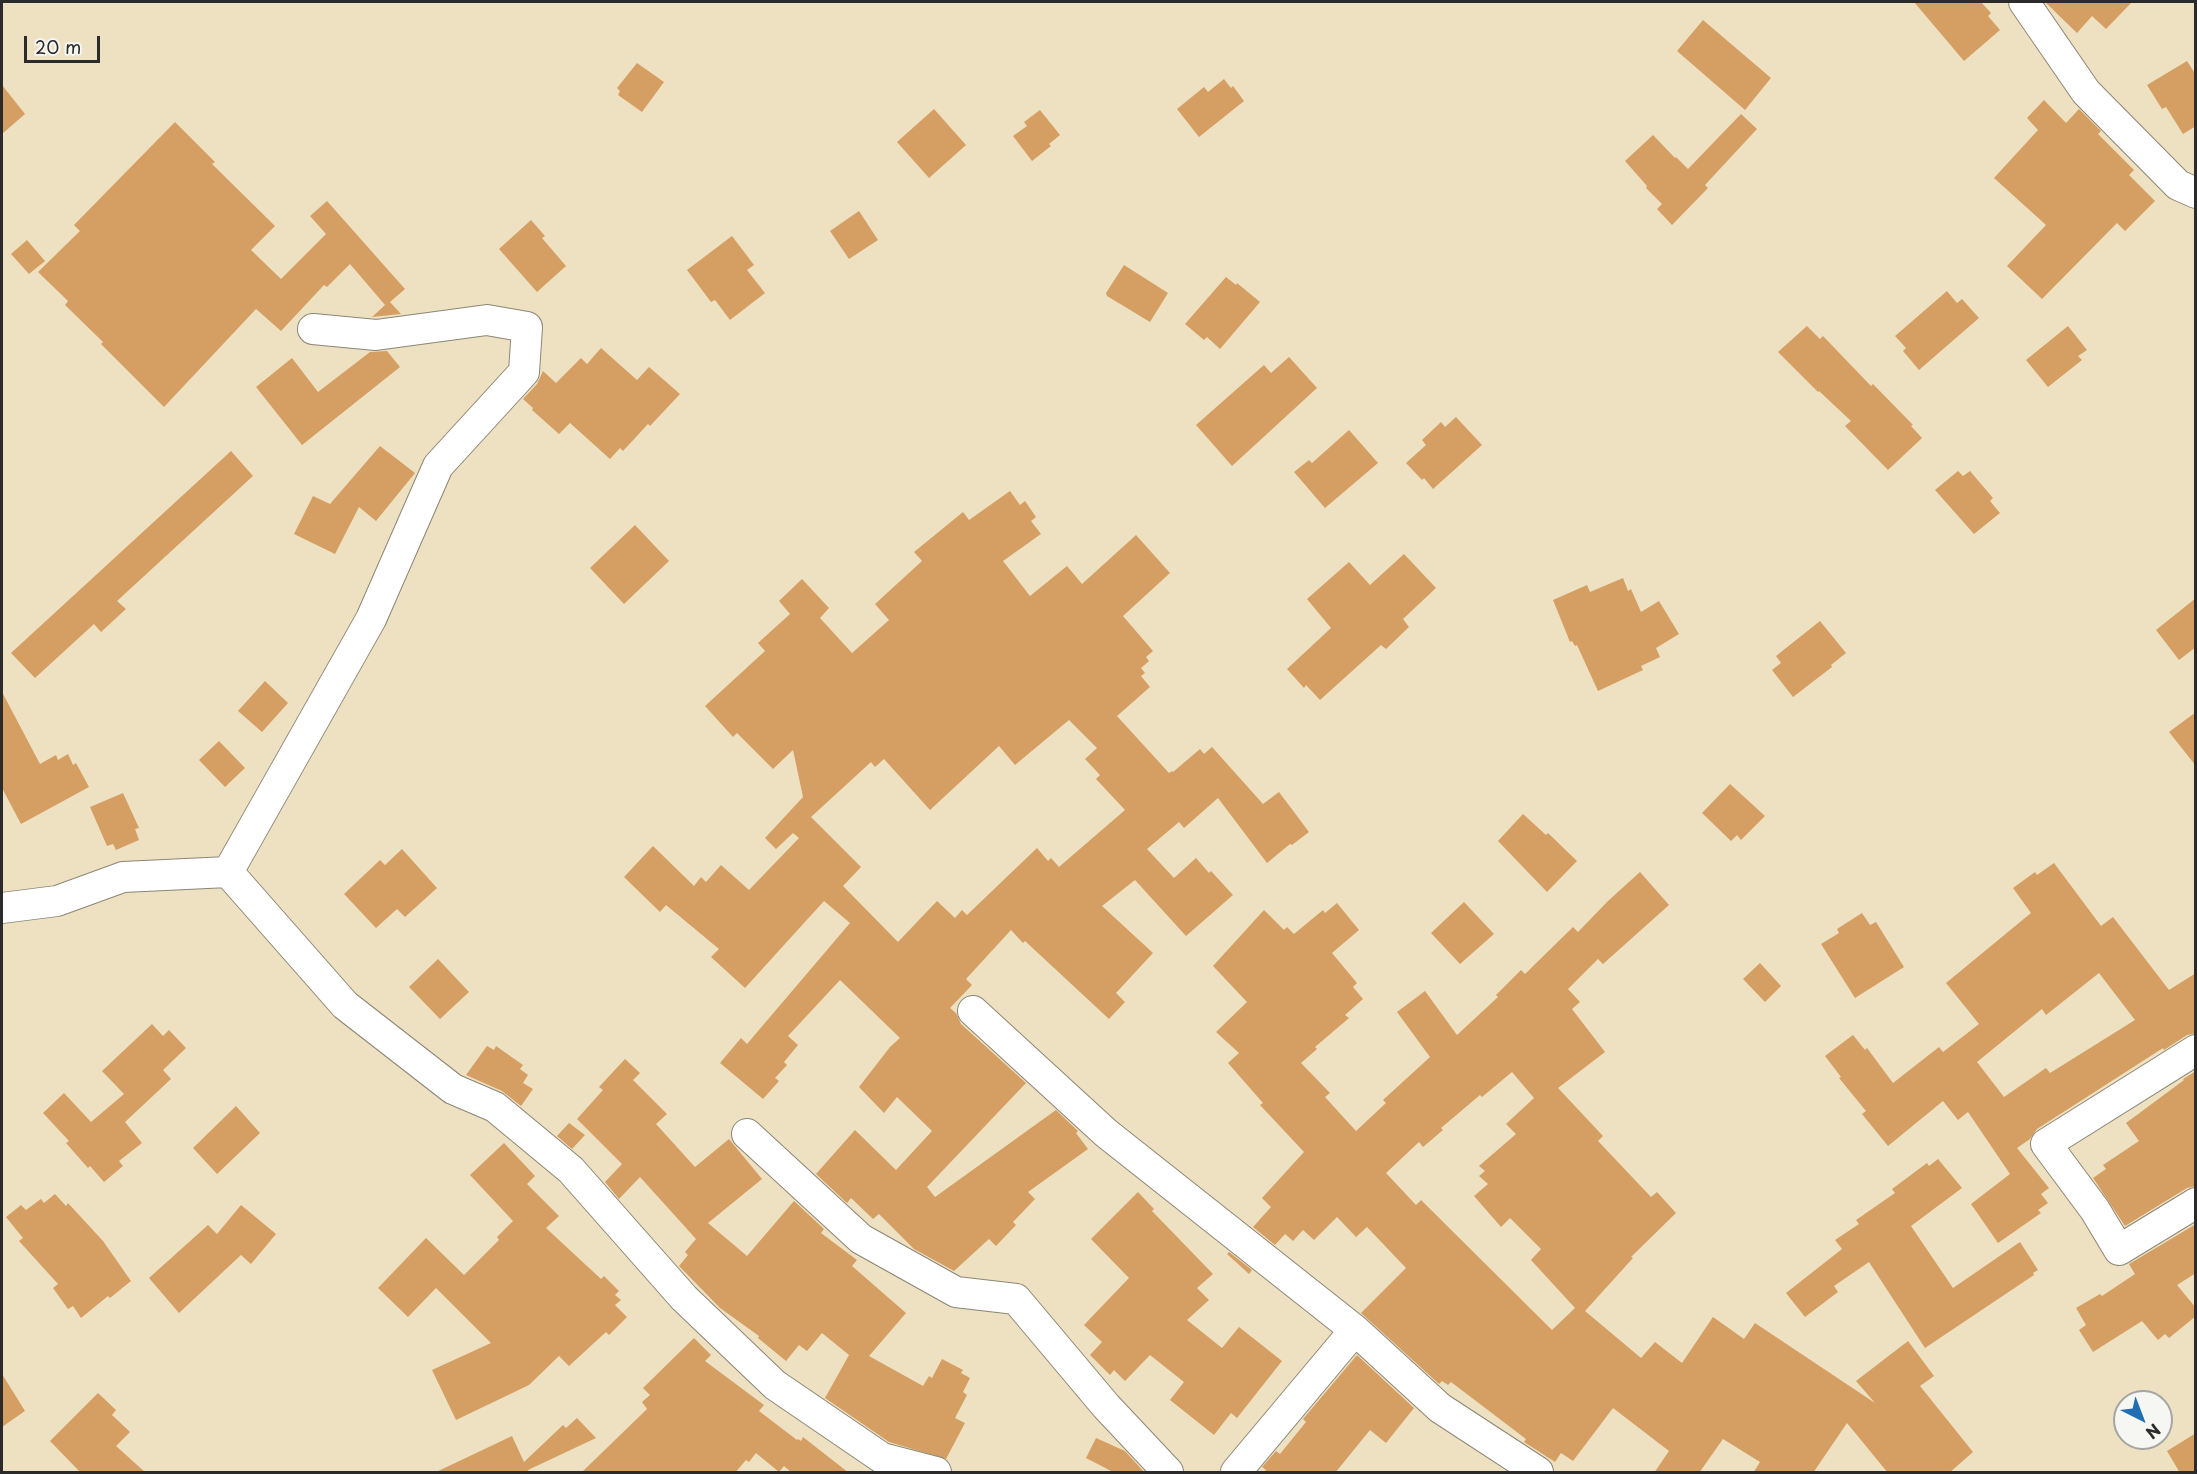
<!DOCTYPE html>
<style>
body{margin:0}
#map{position:relative;width:2197px;height:1474px;overflow:hidden;background:#eee1c2;font-family:"Playpen Sans",sans-serif}
canvas{display:block}
.frame{position:absolute;inset:0;border:3px solid #2b2b2b;pointer-events:none}
.north{position:absolute;left:2113px;top:1390px;width:60px;height:60px;box-sizing:border-box;background:#f6f6f2;border:2px solid #a5a5a2;border-radius:50%;rotate:138deg;font-size:16px;font-weight:700;line-height:24px;text-align:center;color:#2b2b2b}
.north::after{content:'';display:block;margin:auto;width:21px;height:27px;background:#1f6fb2;clip-path:polygon(50% 0,100% 100%,50% 72%,0 100%)}
.scale{position:absolute;left:24px;top:36px;width:76px;height:27px;box-sizing:border-box;border:3px solid #2b2b2b;border-top:0;padding-left:8px;font-size:18px;line-height:21px;white-space:nowrap;color:#2b2b2b;-webkit-text-stroke:4px #f6f6f2;paint-order:stroke}
</style>
<div id="map">
<canvas width="2197" height="1474"></canvas>
<div class="frame"></div>
<div class="north">N</div>
<div class="scale">20 m</div>
</div>
<script>
const ctx = document.querySelector('canvas').getContext('2d');
ctx.lineJoin = 'round';
function paint(path, color) {
  ctx.fillStyle = color;
  ctx.fill(path, 'evenodd');
}
function trace(path, color, width, dash) {
  ctx.strokeStyle = color;
  ctx.lineWidth = width;
  ctx.lineCap = dash ? 'butt' : 'round';
  ctx.setLineDash(dash || []);
  ctx.stroke(path);
}
const building = new Path2D(`
 M 1914,2 L 1981,2 L 1991,13 L 1988,16 L 2000,30 L 1964,61 Z
 M 2045,2 L 2132,2 L 2106,29 L 2092,16 L 2077,33 Z
 M 1703,20 L 1771,78 L 1745,110 L 1677,51 Z
 M 2187,61 L 2196,75 L 2196,126 L 2183,134 L 2166,107 L 2162,109 L 2147,85 Z
 M 637,63 L 664,82 L 642,112 L 618,95 L 620,91 L 617,88 Z
 M 1224,79 L 1231,88 L 1233,86 L 1244,101 L 1199,137 L 1177,109 L 1204,87 L 1208,92 Z
 M 2,85 L 25,114 L 2,134 Z
 M 2044,100 L 2066,123 L 2079,109 L 2101,131 L 2098,134 L 2134,170 L 2129,175 L 2155,201 L 2125,231 L 2117,223 L 2042,299 L 2007,266 L 2046,225 L 1994,178 L 2038,130 L 2027,118 Z
 M 934,109 L 966,145 L 929,178 L 897,142 Z
 M 1040,110 L 1060,135 L 1049,144 L 1051,146 L 1032,161 L 1013,136 L 1027,126 L 1024,122 Z
 M 1741,114 L 1757,129 L 1705,185 L 1708,188 L 1672,225 L 1657,209 L 1662,204 L 1646,188 L 1647,186 L 1625,161 L 1653,135 L 1675,158 L 1676,157 L 1688,169 Z
 M 175,122 L 215,162 L 212,164 L 275,226 L 251,250 L 281,279 L 326,234 L 310,216 L 327,201 L 405,289 L 390,302 L 401,314 L 372,317 L 385,305 L 350,264 L 327,287 L 324,285 L 281,331 L 256,309 L 164,407 L 101,344 L 103,342 L 65,305 L 68,301 L 38,272 L 80,231 L 74,225 Z
 M 859,211 L 878,240 L 849,259 L 830,231 Z
 M 531,220 L 545,236 L 542,238 L 566,266 L 537,292 L 499,249 Z
 M 732,236 L 754,265 L 747,270 L 765,293 L 730,320 L 715,300 L 711,302 L 687,270 Z
 M 27,240 L 45,261 L 29,274 L 11,254 Z
 M 1124,265 L 1168,293 L 1150,322 L 1107,296 L 1106,293 Z
 M 1226,277 L 1236,285 L 1237,283 L 1260,302 L 1220,349 L 1207,337 L 1204,340 L 1185,324 Z
 M 1947,291 L 1957,303 L 1962,299 L 1979,318 L 1919,370 L 1903,351 L 1906,348 L 1895,336 Z
 M 1807,326 L 1820,339 L 1823,336 L 1871,386 L 1873,384 L 1913,425 L 1911,426 L 1922,438 L 1888,470 L 1845,426 L 1851,421 L 1819,391 L 1818,392 L 1778,352 Z
 M 2068,326 L 2087,350 L 2078,356 L 2082,360 L 2048,387 L 2026,360 Z
 M 601,348 L 637,380 L 649,367 L 680,394 L 650,426 L 648,424 L 623,451 L 620,448 L 610,459 L 570,423 L 559,434 L 532,410 L 533,408 L 523,399 L 537,384 L 543,371 L 556,383 L 581,358 L 587,364 Z
 M 387,351 L 400,367 L 302,445 L 256,387 L 292,358 L 318,392 L 370,352 Z
 M 1289,357 L 1317,388 L 1232,466 L 1196,425 L 1264,365 L 1271,373 Z
 M 1456,417 L 1482,445 L 1433,489 L 1424,478 L 1422,480 L 1406,463 L 1426,445 L 1422,440 L 1441,422 L 1445,427 Z
 M 1349,430 L 1378,463 L 1325,508 L 1294,472 L 1309,460 L 1312,463 Z
 M 380,446 L 415,473 L 376,521 L 359,507 L 335,554 L 294,534 L 313,496 L 330,504 Z
 M 231,451 L 253,476 L 117,601 L 126,609 L 101,632 L 94,624 L 35,678 L 11,653 Z
 M 1958,471 L 1963,476 L 1970,471 L 1993,498 L 1990,501 L 2000,513 L 1974,534 L 1935,490 Z
 M 1010,491 L 1020,505 L 1025,501 L 1036,517 L 1031,521 L 1041,534 L 1003,561 L 1030,596 L 1067,566 L 1082,584 L 1136,535 L 1170,573 L 1123,616 L 1153,651 L 1146,657 L 1149,661 L 1141,668 L 1145,673 L 1141,676 L 1150,687 L 1117,716 L 1169,773 L 1172,771 L 1173,772 L 1200,749 L 1204,754 L 1212,747 L 1263,804 L 1279,792 L 1309,832 L 1292,845 L 1290,844 L 1267,863 L 1218,798 L 1184,828 L 1179,822 L 1147,849 L 1174,878 L 1196,858 L 1209,873 L 1211,871 L 1233,895 L 1186,936 L 1135,880 L 1102,906 L 1153,953 L 1116,993 L 1125,1002 L 1109,1019 L 1025,941 L 1023,943 L 1011,930 L 966,979 L 972,985 L 950,1008 L 956,1013 L 961,1024 L 1026,1083 L 927,1187 L 935,1197 L 1056,1110 L 1078,1131 L 1076,1133 L 1088,1149 L 1028,1192 L 1035,1199 L 1013,1222 L 1016,1225 L 996,1246 L 989,1239 L 954,1271 L 914,1249 L 879,1214 L 873,1219 L 851,1198 L 847,1203 L 816,1174 L 855,1130 L 896,1170 L 932,1131 L 897,1097 L 884,1113 L 859,1087 L 890,1047 L 900,1038 L 840,980 L 788,1036 L 798,1045 L 784,1062 L 787,1065 L 775,1078 L 779,1081 L 763,1099 L 720,1063 L 741,1038 L 747,1044 L 850,923 L 824,901 L 745,988 L 711,957 L 719,949 L 666,905 L 660,912 L 624,877 L 653,846 L 694,886 L 701,877 L 706,882 L 721,865 L 749,890 L 799,838 L 793,833 L 776,849 L 765,838 L 803,797 L 793,750 L 773,769 L 737,733 L 733,737 L 705,706 L 765,651 L 758,643 L 790,614 L 779,601 L 802,579 L 829,608 L 820,618 L 852,653 L 889,620 L 875,604 L 922,561 L 914,552 L 963,512 L 969,520 ZM 1069,720 L 1097,748 L 1085,759 L 1100,775 L 1096,779 L 1125,810 L 1059,867 L 1051,858 L 1048,861 L 1037,848 L 967,915 L 962,910 L 955,918 L 937,901 L 898,942 L 843,886 L 861,867 L 811,817 L 871,762 L 875,767 L 884,759 L 930,810 L 999,746 L 1015,765 Z
 M 635,525 L 669,561 L 624,604 L 590,568 Z
 M 1404,554 L 1436,588 L 1403,619 L 1409,627 L 1386,649 L 1381,645 L 1320,700 L 1306,685 L 1304,688 L 1287,669 L 1331,628 L 1307,599 L 1349,562 L 1370,585 Z
 M 1623,578 L 1628,591 L 1631,589 L 1641,612 L 1659,601 L 1679,634 L 1656,648 L 1660,657 L 1641,666 L 1643,670 L 1598,691 L 1577,645 L 1575,646 L 1572,641 L 1570,642 L 1553,600 L 1587,585 L 1590,592 Z
 M 2196,598 L 2196,647 L 2179,660 L 2156,630 Z
 M 1820,621 L 1846,653 L 1831,665 L 1832,667 L 1793,697 L 1772,670 L 1781,663 L 1776,656 Z
 M 265,681 L 288,703 L 262,732 L 238,711 Z
 M 2,692 L 40,764 L 56,755 L 58,760 L 68,754 L 73,765 L 76,763 L 89,787 L 21,824 L 2,788 Z
 M 2196,712 L 2196,766 L 2169,732 Z
 M 219,741 L 245,768 L 225,787 L 199,760 Z
 M 1730,784 L 1765,816 L 1741,840 L 1737,835 L 1731,841 L 1702,813 Z
 M 123,793 L 139,828 L 135,829 L 139,840 L 116,850 L 113,844 L 107,846 L 90,807 Z
 M 1523,814 L 1546,835 L 1548,833 L 1577,861 L 1547,892 L 1498,841 Z
 M 402,849 L 437,888 L 405,917 L 397,909 L 376,928 L 344,894 L 380,860 L 385,865 Z
 M 2054,863 L 2101,926 L 2113,917 L 2169,990 L 2196,973 L 2196,1033 L 2187,1035 L 2164,1050 L 2163,1048 L 2037,1129 L 2030,1139 L 2017,1148 L 2049,1188 L 2041,1194 L 2048,1203 L 2038,1210 L 2041,1213 L 1998,1243 L 1971,1204 L 2010,1174 L 1968,1112 L 1958,1120 L 1943,1101 L 1888,1146 L 1862,1114 L 1866,1111 L 1839,1078 L 1841,1077 L 1825,1056 L 1853,1035 L 1865,1050 L 1867,1048 L 1893,1083 L 1939,1047 L 1943,1052 L 1979,1024 L 1946,983 L 2031,913 L 2013,888 L 2035,872 L 2037,875 ZM 2099,973 L 2135,1020 L 2050,1073 L 2046,1068 L 2004,1097 L 1977,1062 L 2042,1009 L 2046,1015 Z
 M 1640,872 L 1669,905 L 1603,964 L 1598,959 L 1568,989 L 1580,1002 L 1572,1009 L 1605,1052 L 1558,1088 L 1603,1136 L 1598,1141 L 1651,1197 L 1657,1192 L 1676,1213 L 1631,1257 L 1633,1258 L 1585,1311 L 1641,1358 L 1655,1342 L 1682,1363 L 1713,1317 L 1744,1339 L 1755,1323 L 1875,1403 L 1856,1381 L 1908,1341 L 1934,1376 L 1920,1386 L 1973,1452 L 1949,1473 L 1888,1473 L 1847,1423 L 1813,1473 L 1753,1473 L 1760,1462 L 1723,1439 L 1699,1473 L 1654,1473 L 1669,1451 L 1613,1408 L 1573,1461 L 1561,1453 L 1555,1462 L 1524,1442 L 1526,1439 L 1451,1382 L 1448,1385 L 1442,1381 L 1439,1384 L 1361,1313 L 1406,1268 L 1367,1227 L 1356,1237 L 1337,1217 L 1314,1240 L 1303,1230 L 1293,1241 L 1285,1234 L 1275,1245 L 1253,1227 L 1271,1207 L 1262,1198 L 1304,1152 L 1260,1105 L 1263,1103 L 1228,1063 L 1239,1053 L 1216,1032 L 1247,1002 L 1213,966 L 1264,910 L 1284,930 L 1287,927 L 1294,934 L 1323,910 L 1325,913 L 1337,903 L 1359,930 L 1332,953 L 1357,983 L 1353,987 L 1363,999 L 1345,1015 L 1349,1018 L 1315,1047 L 1317,1049 L 1301,1063 L 1330,1093 L 1325,1097 L 1356,1131 L 1386,1103 L 1383,1100 L 1430,1057 L 1397,1012 L 1425,991 L 1457,1035 L 1498,997 L 1496,995 L 1521,970 L 1525,974 L 1573,927 L 1578,932 L 1608,901 ZM 1512,1072 L 1534,1098 L 1506,1124 L 1516,1134 L 1479,1166 L 1485,1171 L 1479,1176 L 1488,1184 L 1474,1196 L 1501,1227 L 1510,1218 L 1541,1249 L 1531,1260 L 1575,1308 L 1552,1330 L 1421,1200 L 1416,1205 L 1386,1173 L 1419,1142 L 1423,1147 L 1443,1130 L 1441,1128 L 1480,1095 L 1482,1097 Z
 M 1464,902 L 1494,934 L 1460,964 L 1431,933 Z
 M 1862,913 L 1870,925 L 1876,922 L 1904,967 L 1855,998 L 1821,944 L 1839,933 L 1837,929 Z
 M 438,959 L 469,992 L 440,1019 L 409,987 Z
 M 1760,963 L 1781,986 L 1765,1002 L 1743,979 Z
 M 152,1024 L 163,1036 L 169,1030 L 186,1048 L 163,1070 L 171,1079 L 125,1122 L 142,1143 L 119,1161 L 123,1166 L 104,1182 L 90,1166 L 88,1168 L 66,1143 L 69,1141 L 43,1113 L 64,1093 L 91,1122 L 124,1094 L 102,1071 Z
 M 487,1046 L 494,1050 L 496,1046 L 523,1065 L 520,1069 L 528,1075 L 523,1083 L 533,1089 L 521,1106 L 502,1091 L 466,1075 Z
 M 625,1059 L 640,1073 L 633,1080 L 667,1114 L 656,1124 L 695,1167 L 729,1139 L 762,1179 L 708,1223 L 747,1256 L 794,1201 L 824,1229 L 821,1233 L 857,1260 L 852,1266 L 906,1313 L 869,1356 L 923,1386 L 929,1376 L 932,1378 L 942,1359 L 963,1370 L 961,1373 L 970,1378 L 963,1392 L 967,1395 L 955,1418 L 965,1423 L 946,1459 L 889,1442 L 825,1398 L 849,1355 L 822,1333 L 807,1351 L 799,1345 L 786,1361 L 758,1338 L 759,1336 L 720,1308 L 679,1266 L 688,1255 L 685,1252 L 696,1239 L 640,1177 L 619,1199 L 605,1182 L 622,1164 L 577,1119 L 603,1090 L 599,1087 Z
 M 2196,1071 L 2196,1186 L 2187,1188 L 2125,1226 L 2093,1178 L 2106,1169 L 2103,1165 L 2139,1141 L 2126,1123 L 2184,1080 L 2183,1079 Z
 M 236,1106 L 260,1133 L 217,1174 L 193,1148 Z
 M 569,1123 L 585,1135 L 572,1149 L 557,1136 Z
 M 504,1143 L 535,1176 L 527,1184 L 559,1216 L 546,1228 L 601,1279 L 604,1276 L 619,1291 L 615,1295 L 621,1300 L 615,1305 L 627,1317 L 609,1335 L 606,1332 L 569,1366 L 559,1356 L 529,1385 L 456,1420 L 432,1370 L 491,1343 L 436,1288 L 408,1317 L 378,1288 L 426,1238 L 464,1275 L 499,1240 L 497,1237 L 513,1221 L 470,1175 Z
 M 1938,1159 L 1962,1188 L 1911,1226 L 1953,1288 L 2020,1242 L 2038,1270 L 2033,1273 L 2034,1275 L 1925,1348 L 1869,1262 L 1834,1286 L 1838,1292 L 1805,1317 L 1786,1293 L 1842,1249 L 1835,1240 L 1859,1224 L 1856,1220 L 1895,1193 L 1892,1189 L 1927,1163 L 1929,1166 Z
 M 1138,1192 L 1154,1209 L 1152,1211 L 1213,1274 L 1197,1288 L 1209,1300 L 1187,1320 L 1222,1348 L 1239,1327 L 1282,1361 L 1237,1418 L 1231,1413 L 1214,1435 L 1170,1400 L 1184,1382 L 1150,1355 L 1125,1381 L 1114,1370 L 1110,1375 L 1090,1355 L 1102,1342 L 1084,1325 L 1129,1278 L 1091,1239 Z
 M 55,1194 L 66,1206 L 68,1203 L 103,1241 L 131,1281 L 110,1298 L 108,1296 L 81,1318 L 73,1306 L 68,1309 L 53,1288 L 58,1284 L 19,1241 L 23,1238 L 6,1217 L 21,1205 L 26,1210 L 41,1199 L 44,1203 Z
 M 241,1205 L 276,1234 L 251,1264 L 241,1255 L 179,1313 L 149,1278 L 208,1225 L 217,1234 Z
 M 2196,1224 L 2196,1273 L 2177,1285 L 2196,1308 L 2196,1316 L 2169,1338 L 2165,1334 L 2158,1340 L 2142,1321 L 2093,1352 L 2079,1330 L 2086,1325 L 2076,1308 L 2100,1294 L 2102,1296 L 2135,1274 L 2129,1264 Z
 M 1229,1252 L 1252,1270 L 1249,1274 L 1227,1254 Z
 M 694,1338 L 711,1355 L 705,1361 L 764,1405 L 759,1411 L 797,1440 L 798,1439 L 801,1441 L 803,1437 L 849,1473 L 792,1473 L 784,1466 L 779,1472 L 756,1453 L 749,1462 L 746,1460 L 735,1473 L 581,1473 L 647,1409 L 642,1402 L 650,1395 L 643,1388 Z
 M 1357,1355 L 1414,1408 L 1386,1443 L 1370,1430 L 1335,1473 L 1264,1473 L 1266,1470 L 1262,1467 L 1276,1451 L 1280,1454 L 1306,1422 L 1303,1419 Z
 M 2,1374 L 25,1411 L 2,1427 Z
 M 98,1393 L 116,1410 L 112,1415 L 130,1432 L 116,1446 L 146,1473 L 81,1473 L 50,1441 Z
 M 577,1418 L 596,1438 L 528,1470 L 529,1473 L 434,1473 L 512,1436 L 524,1462 L 563,1425 L 566,1428 Z
 M 2196,1433 L 2196,1473 L 2180,1473 L 2167,1451 Z
 M 1096,1438 L 1125,1451 L 1145,1473 L 1115,1473 L 1086,1458 Z`);
const street = new Path2D(`
 M 2024,2 L 2086,92 L 2178,185 L 2196,193
 M 228,872 L 371,619 L 438,466 L 524,372 L 527,327 L 487,320 L 376,335 L 313,329
 M 2,908 L 57,901 L 123,877 L 228,872 L 345,1005 L 453,1089 L 495,1107 L 571,1170 L 684,1298 L 775,1385 L 882,1458 L 936,1472
 M 973,1011 L 1106,1133 L 1355,1330 L 1440,1408 L 1538,1472
 M 2196,1050 L 2046,1144 L 2095,1210 L 2119,1250 L 2196,1203
 M 747,1134 L 861,1239 L 956,1292 L 1016,1299 L 1106,1406 L 1168,1472
 M 1236,1472 L 1355,1330`);
paint(building, '#d59e62');
trace(street, '#8c8676', 32);
trace(street, '#fff', 30);
</script>
